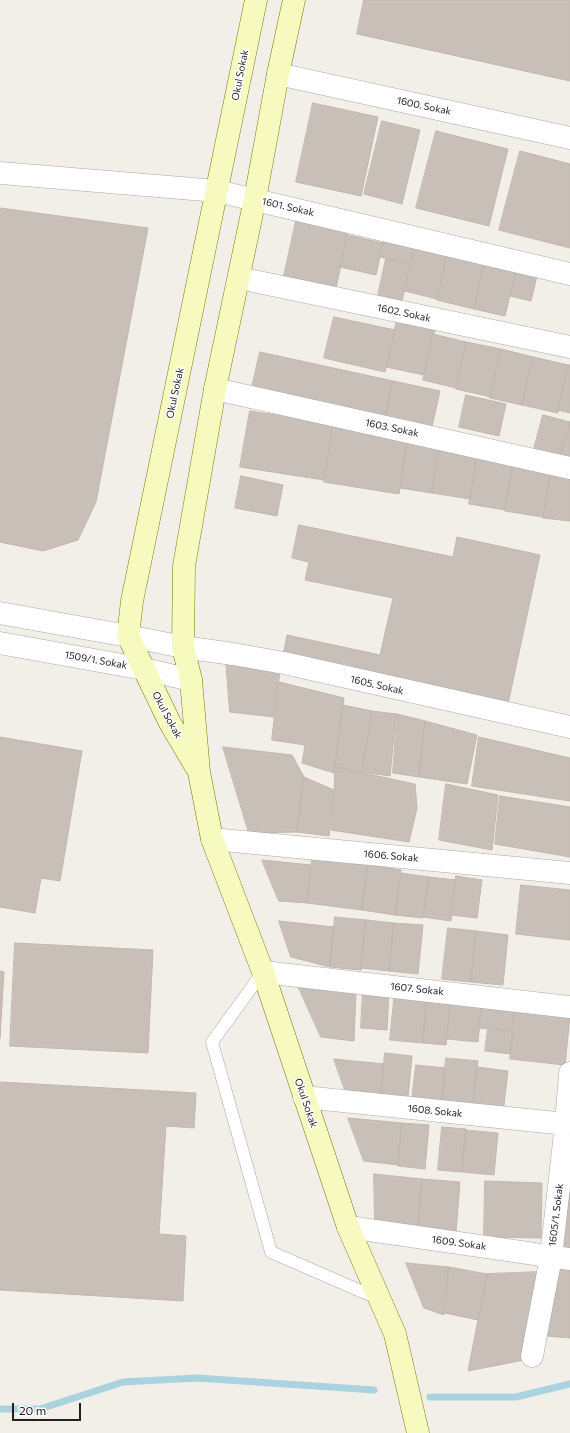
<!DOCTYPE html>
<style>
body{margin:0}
#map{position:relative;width:570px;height:1433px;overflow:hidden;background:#f2efe9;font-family:Commissioner,sans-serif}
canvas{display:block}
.scale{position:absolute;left:12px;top:1403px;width:69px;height:18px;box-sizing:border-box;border:2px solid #222;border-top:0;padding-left:5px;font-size:12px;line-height:14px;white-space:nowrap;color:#222;-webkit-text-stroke:3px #fff;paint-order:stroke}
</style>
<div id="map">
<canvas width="570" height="1433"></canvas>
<div class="scale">20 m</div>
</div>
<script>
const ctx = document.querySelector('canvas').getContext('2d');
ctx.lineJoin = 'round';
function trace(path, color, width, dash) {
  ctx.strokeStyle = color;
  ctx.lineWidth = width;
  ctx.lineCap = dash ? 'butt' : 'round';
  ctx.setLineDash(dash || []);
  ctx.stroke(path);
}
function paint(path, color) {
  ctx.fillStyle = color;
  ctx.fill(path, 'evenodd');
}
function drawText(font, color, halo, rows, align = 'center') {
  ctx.font = font + ' Commissioner,sans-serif';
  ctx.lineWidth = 3;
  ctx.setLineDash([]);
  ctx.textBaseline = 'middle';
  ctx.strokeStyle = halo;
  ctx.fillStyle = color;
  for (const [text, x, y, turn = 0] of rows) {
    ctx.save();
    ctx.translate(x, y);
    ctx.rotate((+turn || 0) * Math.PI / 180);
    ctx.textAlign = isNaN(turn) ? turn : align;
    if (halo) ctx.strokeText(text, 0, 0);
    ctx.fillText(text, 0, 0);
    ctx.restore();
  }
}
const stream = new Path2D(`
 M 430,1397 L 516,1397 L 570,1384
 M 0,1409 L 40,1409 L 123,1382 L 197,1378 L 374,1390`);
const building = new Path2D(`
 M 364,0 L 570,0 L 570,81 L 357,34 Z
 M 313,103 L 378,117 L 361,196 L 296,182 Z
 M 382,121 L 420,130 L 402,204 L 364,194 Z
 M 436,131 L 508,149 L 489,226 L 416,208 Z
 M 520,151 L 570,164 L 570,248 L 499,230 Z
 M 0,208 L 148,228 L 96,502 L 78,540 L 43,551 L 0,542 Z
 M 297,216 L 349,228 L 336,288 L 284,276 Z
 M 348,235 L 383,243 L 376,275 L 340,267 Z
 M 384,237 L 415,244 L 411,264 L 380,257 Z
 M 415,244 L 448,251 L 437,299 L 405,291 Z
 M 448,251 L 485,260 L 474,309 L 437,300 Z
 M 386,259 L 411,264 L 402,301 L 378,295 Z
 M 485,260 L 517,267 L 505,316 L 474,309 Z
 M 517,267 L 538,272 L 531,301 L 510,296 Z
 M 334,317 L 395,330 L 385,372 L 324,358 Z
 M 397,320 L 435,329 L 424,375 L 386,367 Z
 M 433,334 L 466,342 L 456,388 L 423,380 Z
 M 466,342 L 501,349 L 491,397 L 456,389 Z
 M 501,349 L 533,357 L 522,405 L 490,398 Z
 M 260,352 L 393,381 L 385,417 L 252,387 Z
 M 533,357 L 568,365 L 558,413 L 522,405 Z
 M 568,365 L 570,365 L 570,413 L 558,410 Z
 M 393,381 L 440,391 L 432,427 L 385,417 Z
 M 466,395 L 506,404 L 499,436 L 459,427 Z
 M 250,411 L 333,424 L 324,480 L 240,467 Z
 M 543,415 L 570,422 L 560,456 L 534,449 Z
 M 570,423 L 570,459 L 560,456 Z
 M 333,424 L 408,436 L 399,494 L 324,482 Z
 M 408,436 L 440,441 L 432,493 L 400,488 Z
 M 439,451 L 477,457 L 470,499 L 432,493 Z
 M 477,457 L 513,463 L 505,510 L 469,504 Z
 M 513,463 L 551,469 L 543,517 L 505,511 Z
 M 551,469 L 570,474 L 570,521 L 543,518 Z
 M 241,476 L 283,485 L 277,516 L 235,508 Z
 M 299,525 L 453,557 L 457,537 L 540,555 L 508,704 L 283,656 L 287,635 L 380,655 L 393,598 L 305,580 L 309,562 L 292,558 Z
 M 226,661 L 280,671 L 274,717 L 230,712 Z
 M 279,682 L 344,698 L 334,773 L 302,763 L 305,745 L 272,740 Z
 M 343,705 L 372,711 L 362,772 L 335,767 Z
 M 372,711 L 396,714 L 390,776 L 362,772 Z
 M 397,714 L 425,721 L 419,777 L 393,773 Z
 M 425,721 L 477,735 L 467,784 L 419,777 Z
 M 0,737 L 82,751 L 60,881 L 41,878 L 35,913 L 0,907 Z
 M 479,737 L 570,758 L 570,801 L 472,786 Z
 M 223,747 L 292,755 L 304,777 L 297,832 L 249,833 Z
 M 335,767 L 415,784 L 417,808 L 409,842 L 331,830 L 334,798 Z
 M 304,777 L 334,790 L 329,836 L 297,832 Z
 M 446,784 L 498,795 L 492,850 L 439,840 Z
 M 500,796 L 570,807 L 570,857 L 495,844 Z
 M 312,858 L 368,865 L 362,910 L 307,903 Z
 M 262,860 L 311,865 L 307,903 L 279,901 Z
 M 368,865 L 401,870 L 395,915 L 362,910 Z
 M 401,873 L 429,877 L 423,918 L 395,915 Z
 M 456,876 L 482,880 L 477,918 L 451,915 Z
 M 429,877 L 456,880 L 451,921 L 423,917 Z
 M 521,885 L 570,890 L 570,940 L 516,934 Z
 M 335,917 L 366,920 L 361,970 L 330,967 Z
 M 366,920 L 394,923 L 389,971 L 361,968 Z
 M 279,921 L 334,927 L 330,967 L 291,957 Z
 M 394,923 L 423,925 L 418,974 L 389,971 Z
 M 448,928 L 476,931 L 471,982 L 442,979 Z
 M 476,931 L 508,935 L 503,985 L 471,982 Z
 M 15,943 L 153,950 L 148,1053 L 10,1046 Z
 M 0,971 L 4,972 L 0,1038 Z
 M 298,986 L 356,991 L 354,1041 L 321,1037 Z
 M 363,989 L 389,991 L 387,1030 L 361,1028 Z
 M 395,991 L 427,995 L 423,1043 L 390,1040 Z
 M 427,997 L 451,999 L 446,1045 L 423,1043 Z
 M 451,999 L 482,1002 L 478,1042 L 447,1039 Z
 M 482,1002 L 515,1005 L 512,1031 L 479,1028 Z
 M 515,1011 L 570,1016 L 565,1065 L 510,1059 Z
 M 488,1028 L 513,1031 L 511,1054 L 485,1051 Z
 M 385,1053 L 412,1056 L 408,1098 L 381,1095 Z
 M 446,1058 L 478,1061 L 473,1106 L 442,1103 Z
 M 334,1059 L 384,1064 L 381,1095 L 346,1093 Z
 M 416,1065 L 445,1068 L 442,1103 L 412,1100 Z
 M 477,1067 L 508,1071 L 503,1113 L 473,1110 Z
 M 0,1082 L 196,1093 L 194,1128 L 166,1126 L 159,1234 L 186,1236 L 183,1301 L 0,1290 Z
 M 348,1118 L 402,1123 L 398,1165 L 364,1161 Z
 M 402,1123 L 429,1125 L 425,1169 L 398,1166 Z
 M 442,1127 L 466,1129 L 462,1172 L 438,1170 Z
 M 466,1130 L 498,1133 L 494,1175 L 462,1172 Z
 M 570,1172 L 570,1256 L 560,1255 Z
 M 374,1174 L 422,1179 L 418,1229 L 375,1225 Z
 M 422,1179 L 460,1182 L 456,1233 L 418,1230 Z
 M 485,1181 L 542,1183 L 541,1238 L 484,1237 Z
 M 406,1263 L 449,1267 L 444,1315 L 424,1308 Z
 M 449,1267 L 487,1274 L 478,1320 L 445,1313 Z
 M 555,1267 L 570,1269 L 570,1338 L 547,1336 Z
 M 539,1272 L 524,1360 L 468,1371 L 487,1274 Z`);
const service = new Path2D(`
 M 263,972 L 212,1042 L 271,1252 L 379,1299`);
const minor = new Path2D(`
 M 278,74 L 570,138
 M 0,173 L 217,191 L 570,274
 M 239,278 L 570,347
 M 215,389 L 570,468
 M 0,613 L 128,636 L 183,647 L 233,654 L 284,663 L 570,727
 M 0,643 L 144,669 L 191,680
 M 212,839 L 570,873
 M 304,1097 L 566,1124
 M 348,1227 L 570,1259
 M 532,1356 L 551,1257 L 566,1124 L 570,1073`);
const tertiary = new Path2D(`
 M 263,972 L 570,1007`);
const secondary = new Path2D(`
 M 294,0 L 278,74 L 255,199 L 215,389 L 184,566 L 183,647 L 191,680 L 199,772 L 212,839 L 263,972 L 348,1227 L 395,1334 L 418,1433
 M 196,767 L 170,723 L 128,636 L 132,601 L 256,0`);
const streetNames = [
 ["Okul Sokak",240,75,-79],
 ["1600. Sokak",424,106,12],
 ["1601. Sokak",288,207,13],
 ["1602. Sokak",404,313,12],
 ["Okul Sokak",175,393,-78],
 ["1603. Sokak",392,428,12],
 ["1509/1. Sokak",96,660,10],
 ["1605. Sokak",377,685,13],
 ["Okul Sokak",167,715,62],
 ["1606. Sokak",391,856,5],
 ["1607. Sokak",417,989,6],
 ["Okul Sokak",306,1103,71],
 ["1608. Sokak",435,1111,6],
 ["1605/1. Sokak",556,1215,-83],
 ["1609. Sokak",459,1243,8]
];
trace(stream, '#aad3df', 7);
paint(building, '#c7bfb8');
trace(building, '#c4b6ab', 1);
trace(service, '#a9a9a9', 13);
trace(minor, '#a9a9a9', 23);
trace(tertiary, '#a9a9a9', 23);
trace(secondary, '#707d05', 23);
trace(service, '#fff', 12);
trace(minor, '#fff', 22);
trace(tertiary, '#fff', 22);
trace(secondary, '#f7fabf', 22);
drawText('10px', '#222', '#fff', streetNames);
</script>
